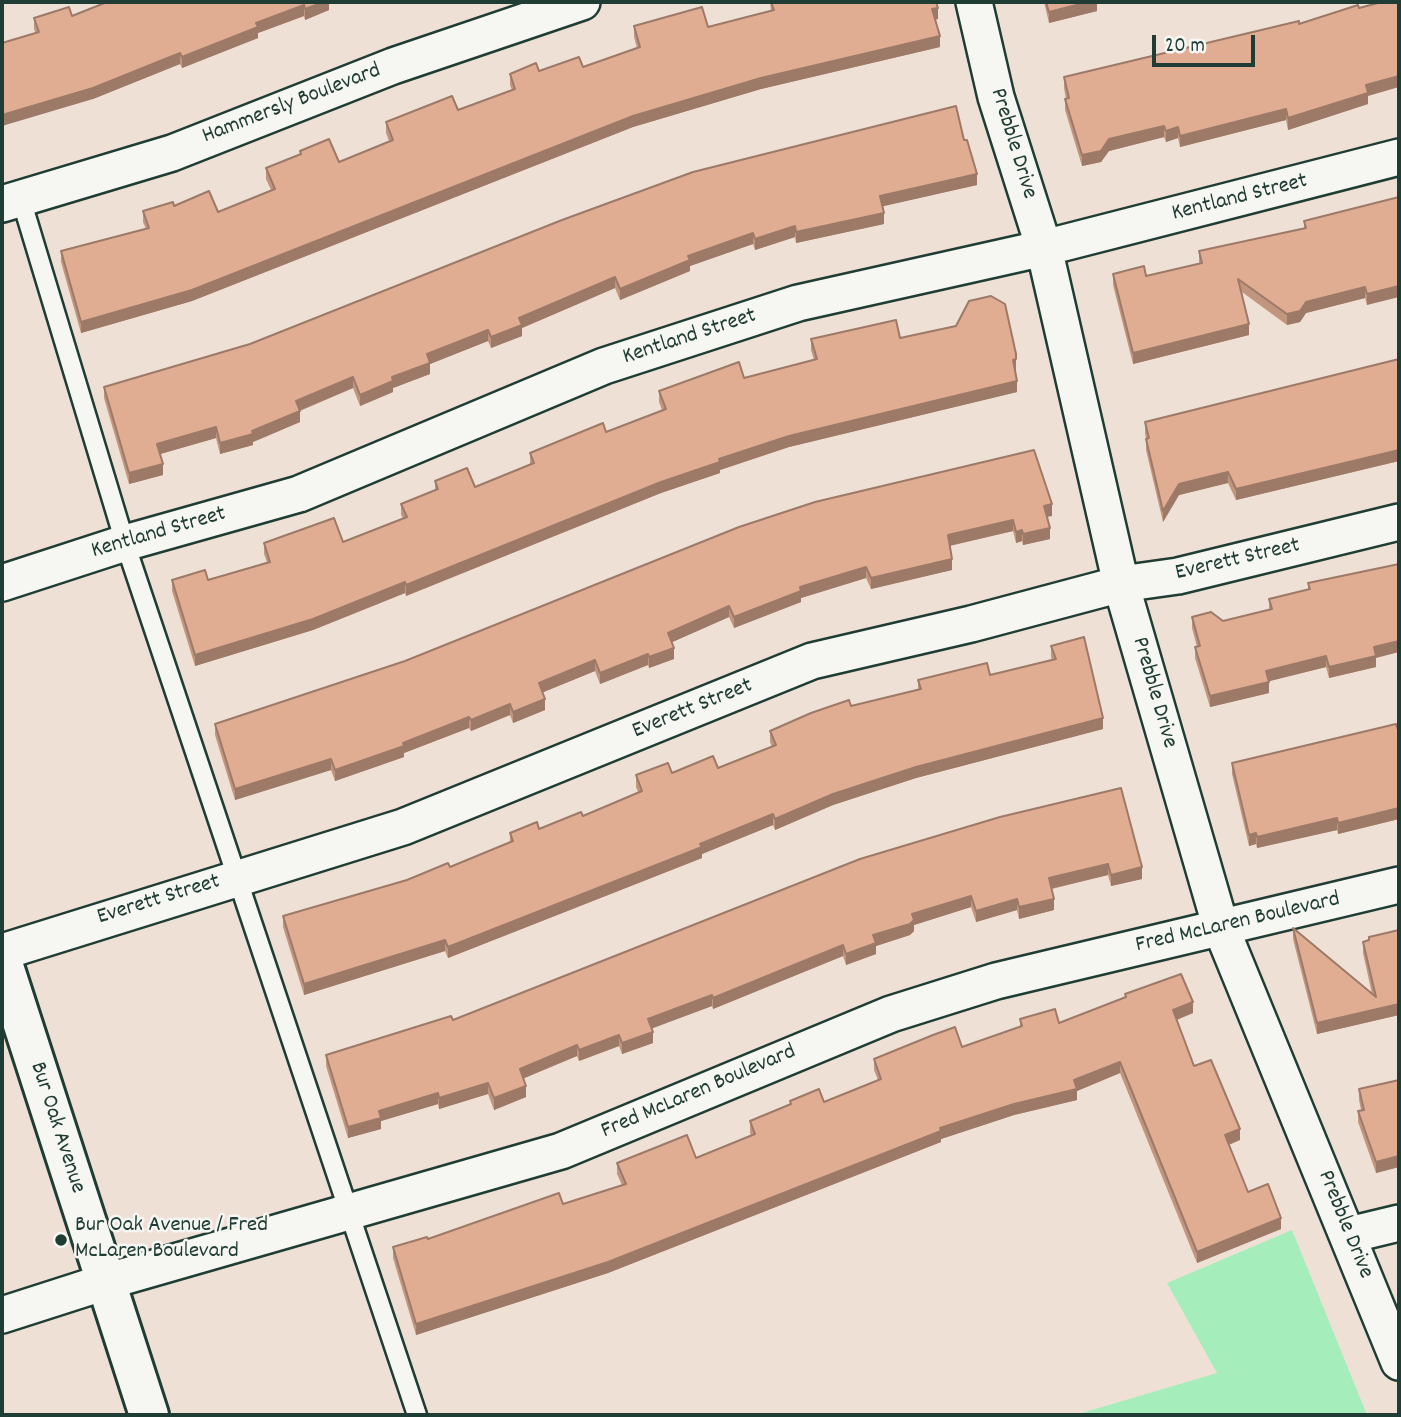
<!DOCTYPE html>
<style>
body{margin:0}
#map{position:relative;width:1401px;height:1417px;overflow:hidden;background:#efe0d6;font-family:Dekko,sans-serif}
canvas{display:block}
.frame{position:absolute;inset:0;border:4px solid #1f3d34;pointer-events:none}
.scale{position:absolute;left:1152px;top:35px;width:103px;height:32px;box-sizing:border-box;border:4px solid #1f3d34;border-top:0;padding-left:9px;font-size:21px;line-height:24px;white-space:nowrap;color:#1f3d34;-webkit-text-stroke:5px #f6f6f2;paint-order:stroke}
</style>
<div id="map">
<canvas width="1401" height="1417"></canvas>
<div class="frame"></div>
<div class="scale">20 m</div>
</div>
<script>
const ctx = document.querySelector('canvas').getContext('2d');
ctx.lineJoin = 'round';
function paint(path, color) {
  ctx.fillStyle = color;
  ctx.fill(path, 'evenodd');
}
function trace(path, color, width, dash) {
  ctx.strokeStyle = color;
  ctx.lineWidth = width;
  ctx.lineCap = dash ? 'butt' : 'round';
  ctx.setLineDash(dash || []);
  ctx.stroke(path);
}
function drawText(font, color, halo, rows, align = 'center') {
  ctx.font = font + ' Dekko,sans-serif';
  ctx.lineWidth = 5;
  ctx.setLineDash([]);
  ctx.textBaseline = 'middle';
  ctx.strokeStyle = halo;
  ctx.fillStyle = color;
  for (const [text, x, y, turn = 0] of rows) {
    ctx.save();
    ctx.translate(x, y);
    ctx.rotate((+turn || 0) * Math.PI / 180);
    ctx.textAlign = isNaN(turn) ? turn : align;
    if (halo) ctx.strokeText(text, 0, 0);
    ctx.fillText(text, 0, 0);
    ctx.restore();
  }
}
const green = new Path2D(`
 M 1292,1230 L 1367,1415 L 1075,1415 L 1217,1373 L 1167,1283 Z`);
const lane = new Path2D(`
 M 21,199 L 125,543 L 417,1415`);
const street = new Path2D(`
 M 974,2 L 996,97 L 1044,248 L 1121,584 L 1221,928 L 1399,1362
 M 2,204 L 172,153 L 393,66 L 582,2
 M 2,583 L 125,543 L 299,494 L 604,366 L 798,303 L 1044,248 L 1399,157
 M 2,952 L 403,827 L 812,661 L 971,624 L 1121,584 L 1178,576 L 1399,522
 M 1349,1235 L 1399,1223
 M 2,1315 L 105,1282 L 561,1151 L 891,1014 L 996,981 L 1399,885`);
const secondary = new Path2D(`
 M 2,960 L 149,1415`);
const wall = new Path2D(`
 M 329,2 L 329,10 L 305,20 L 304,16 L 258,33 L 258,38 L 182,68 L 180,64 L 93,99 L 35,32 L 34,29 L 34,18 Z
 M 770,2 L 936,2 L 938,19 L 935,20 L 940,47 L 761,89 L 633,127 L 192,301 L 81,333 L 61,262 L 61,251 L 146,229 L 143,222 L 143,211 L 174,206 L 218,212 L 271,190 L 266,179 L 266,168 L 300,154 L 300,151 L 339,162 L 389,141 L 386,133 L 386,122 L 458,110 L 512,90 L 510,85 L 510,74 L 583,67 L 637,48 L 634,37 L 634,26 L 708,27 L 771,11 Z
 M 1044,2 L 1100,2 L 1097,2 L 1097,11 L 1049,23 Z
 M 1299,24 L 1368,96 L 1368,104 L 1288,130 L 1286,120 L 1180,147 L 1178,138 L 1166,142 L 1164,137 L 1109,151 L 1101,162 L 1082,166 L 1065,110 L 1065,99 L 1066,99 L 1064,88 L 1064,77 Z
 M 964,140 L 977,185 L 882,206 L 884,224 L 796,243 L 795,237 L 755,250 L 753,244 L 690,266 L 690,271 L 620,300 L 615,288 L 522,328 L 522,336 L 491,348 L 488,341 L 430,364 L 430,374 L 393,388 L 393,392 L 360,406 L 353,388 L 300,411 L 300,422 L 253,442 L 253,445 L 220,454 L 216,438 L 160,454 L 163,475 L 129,484 L 104,398 L 104,387 Z
 M 1399,197 L 1367,305 L 1365,298 L 1306,313 L 1300,322 L 1287,325 L 1242,292 L 1249,335 L 1133,364 L 1113,285 L 1113,274 L 1146,276 L 1199,264 L 1199,251 L 1304,228 L 1304,221 Z
 M 900,338 L 1016,370 L 1015,371 L 1017,392 L 789,447 L 720,470 L 720,473 L 661,493 L 406,596 L 405,593 L 313,630 L 195,666 L 172,591 L 172,580 L 208,580 L 267,562 L 264,554 L 264,543 L 343,542 L 403,518 L 401,515 L 401,504 L 435,490 L 435,481 L 475,487 L 530,465 L 530,453 L 606,432 L 662,410 L 659,402 L 659,391 L 744,378 L 814,360 L 811,350 L 811,339 Z
 M 1399,359 L 1399,461 L 1236,500 L 1228,483 L 1179,495 L 1163,522 L 1146,450 L 1146,439 L 1145,433 L 1145,422 Z
 M 1052,516 L 1047,517 L 1050,539 L 1023,545 L 1022,541 L 1016,543 L 1013,531 L 950,546 L 952,570 L 871,589 L 866,578 L 801,598 L 801,602 L 734,628 L 729,617 L 672,642 L 674,659 L 649,668 L 648,665 L 600,684 L 595,671 L 543,692 L 545,710 L 513,723 L 510,715 L 471,731 L 469,728 L 404,753 L 404,757 L 335,781 L 331,770 L 235,800 L 215,735 L 215,724 L 405,661 L 739,527 Z
 M 1308,583 L 1376,658 L 1376,667 L 1329,678 L 1326,667 L 1269,681 L 1269,693 L 1210,707 L 1195,658 L 1195,647 L 1197,647 L 1192,628 L 1192,617 L 1223,621 L 1269,610 L 1269,599 L 1308,589 Z
 M 1051,646 L 1103,729 L 916,778 L 833,805 L 775,830 L 773,825 L 702,854 L 702,858 L 448,958 L 445,951 L 304,995 L 283,927 L 283,916 L 450,867 L 510,842 L 510,833 L 539,829 L 583,816 L 638,792 L 636,787 L 636,775 L 718,768 L 772,747 L 770,742 L 770,731 L 851,706 L 918,690 L 918,680 L 990,675 L 1052,660 L 1051,657 Z
 M 1398,730 L 1399,730 L 1399,819 L 1338,834 L 1337,830 L 1257,848 L 1256,844 L 1249,846 L 1232,774 L 1232,763 Z
 M 1000,817 L 1142,879 L 1111,886 L 1108,875 L 1052,889 L 1054,910 L 1019,919 L 1017,910 L 976,922 L 971,907 L 914,925 L 914,931 L 910,935 L 876,946 L 876,954 L 846,965 L 843,956 L 713,1009 L 712,1006 L 652,1028 L 653,1043 L 622,1054 L 619,1046 L 579,1061 L 577,1056 L 523,1078 L 526,1097 L 494,1110 L 488,1094 L 439,1109 L 438,1104 L 381,1121 L 381,1129 L 348,1138 L 326,1066 L 326,1055 L 453,1020 Z
 M 1293,928 L 1372,994 L 1363,953 L 1363,942 L 1369,941 L 1369,937 L 1399,930 L 1399,1015 L 1317,1034 L 1293,939 Z
 M 1125,994 L 1193,1013 L 1177,1020 L 1194,1066 L 1240,1140 L 1229,1145 L 1248,1192 L 1281,1229 L 1197,1263 L 1120,1073 L 1077,1091 L 1077,1100 L 1014,1115 L 941,1139 L 941,1142 L 608,1273 L 416,1335 L 393,1258 L 393,1247 L 428,1239 L 563,1204 L 622,1185 L 617,1174 L 617,1163 L 696,1158 L 751,1136 L 750,1132 L 750,1121 L 790,1104 L 790,1101 L 824,1102 L 878,1080 L 874,1070 L 874,1059 L 962,1047 L 1020,1027 L 1020,1019 L 1059,1023 L 1125,998 Z
 M 1399,1080 L 1399,1167 L 1376,1173 L 1358,1122 L 1358,1111 L 1361,1110 L 1359,1100 L 1359,1089 Z`);
const shadedWall = new Path2D(`
 M 324,2 L 329,2 L 329,10 L 305,20 L 305,9 Z
 M 1088,2 L 1100,2 L 1097,2 L 1097,11 L 1049,23 L 1049,12 Z
 M 304,5 L 304,16 L 258,33 L 258,38 L 182,68 L 182,57 L 256,23 Z
 M 938,8 L 938,19 L 932,20 L 932,9 Z
 M 940,36 L 940,47 L 761,89 L 633,127 L 192,301 L 81,333 L 81,322 L 633,116 L 761,78 Z
 M 180,53 L 180,64 L 93,99 L 2,126 L 2,115 Z
 M 1399,76 L 1399,87 L 1368,96 L 1368,104 L 1288,130 L 1288,118 L 1366,85 Z
 M 1286,109 L 1286,120 L 1180,147 L 1180,136 Z
 M 1164,126 L 1164,137 L 1109,151 L 1101,162 L 1082,166 L 1082,155 L 1109,139 Z
 M 1178,127 L 1178,138 L 1166,142 L 1166,131 Z
 M 977,174 L 977,185 L 880,207 L 880,196 Z
 M 884,213 L 884,224 L 796,243 L 796,232 Z
 M 795,226 L 795,237 L 755,250 L 755,239 Z
 M 753,233 L 753,244 L 690,266 L 690,271 L 620,300 L 620,289 L 688,256 Z
 M 615,277 L 615,288 L 522,328 L 522,336 L 491,348 L 491,337 L 519,318 Z
 M 1399,286 L 1399,297 L 1367,305 L 1367,294 Z
 M 1365,287 L 1365,298 L 1306,313 L 1300,322 L 1287,325 L 1287,314 L 1306,302 Z
 M 1249,324 L 1249,335 L 1133,364 L 1133,353 Z
 M 488,330 L 488,341 L 430,364 L 430,374 L 393,388 L 393,392 L 360,406 L 360,395 L 392,377 L 427,354 Z
 M 1016,359 L 1016,370 L 1013,371 L 1013,360 Z
 M 353,377 L 353,388 L 296,412 L 296,401 Z
 M 1017,381 L 1017,392 L 789,447 L 720,470 L 720,473 L 661,493 L 406,596 L 406,585 L 719,459 L 789,436 Z
 M 300,411 L 300,422 L 253,442 L 253,445 L 220,454 L 220,443 Z
 M 216,427 L 216,438 L 157,455 L 157,444 Z
 M 1399,450 L 1399,461 L 1236,500 L 1236,489 Z
 M 163,464 L 163,475 L 129,484 L 129,473 Z
 M 1228,472 L 1228,483 L 1179,495 L 1163,522 L 1163,511 L 1179,484 Z
 M 1052,504 L 1052,516 L 1044,517 L 1044,506 Z
 M 1013,520 L 1013,531 L 948,546 L 948,535 Z
 M 1050,528 L 1050,539 L 1023,545 L 1023,534 Z
 M 1022,530 L 1022,541 L 1016,543 L 1016,532 Z
 M 952,559 L 952,570 L 871,589 L 871,578 Z
 M 866,567 L 866,578 L 801,598 L 801,602 L 734,628 L 734,617 L 800,587 Z
 M 405,582 L 405,593 L 313,630 L 195,666 L 195,655 Z
 M 729,606 L 729,617 L 668,644 L 668,633 Z
 M 1399,641 L 1399,652 L 1376,658 L 1376,667 L 1329,678 L 1329,667 L 1374,647 Z
 M 674,648 L 674,659 L 649,668 L 649,657 Z
 M 648,654 L 648,665 L 600,684 L 600,673 Z
 M 1326,656 L 1326,667 L 1266,682 L 1266,671 Z
 M 595,660 L 595,671 L 539,694 L 539,683 Z
 M 1269,682 L 1269,693 L 1210,707 L 1210,696 Z
 M 545,699 L 545,710 L 513,723 L 513,712 Z
 M 510,704 L 510,715 L 471,731 L 471,720 Z
 M 469,717 L 469,728 L 404,753 L 404,757 L 335,781 L 335,770 Z
 M 1103,718 L 1103,729 L 916,778 L 833,805 L 775,830 L 775,819 L 833,794 L 916,767 Z
 M 331,759 L 331,770 L 235,800 L 235,789 Z
 M 1399,808 L 1399,819 L 1338,834 L 1338,823 Z
 M 773,814 L 773,825 L 702,854 L 702,858 L 448,958 L 448,947 Z
 M 1337,818 L 1337,830 L 1257,848 L 1257,837 Z
 M 1256,833 L 1256,844 L 1249,846 L 1249,835 Z
 M 1108,864 L 1108,875 L 1049,889 L 1049,878 Z
 M 1142,867 L 1142,879 L 1111,886 L 1111,875 Z
 M 971,896 L 971,907 L 914,925 L 914,931 L 910,935 L 876,946 L 876,954 L 846,965 L 846,954 L 873,935 L 912,914 Z
 M 1017,899 L 1017,910 L 976,922 L 976,911 Z
 M 1054,899 L 1054,910 L 1019,919 L 1019,907 Z
 M 445,940 L 445,951 L 304,995 L 304,984 Z
 M 843,945 L 843,956 L 713,1009 L 713,998 Z
 M 712,995 L 712,1006 L 648,1030 L 648,1019 Z
 M 1193,1002 L 1193,1013 L 1173,1021 L 1173,1010 Z
 M 1399,1004 L 1399,1015 L 1317,1034 L 1317,1023 Z
 M 653,1032 L 653,1043 L 622,1054 L 622,1043 Z
 M 619,1035 L 619,1046 L 579,1061 L 579,1050 Z
 M 577,1045 L 577,1056 L 520,1080 L 520,1069 Z
 M 1120,1062 L 1120,1073 L 1077,1091 L 1077,1100 L 1014,1115 L 941,1139 L 941,1142 L 608,1273 L 416,1335 L 416,1324 L 940,1128 L 1074,1080 Z
 M 488,1083 L 488,1094 L 439,1109 L 439,1098 Z
 M 526,1086 L 526,1097 L 494,1110 L 494,1098 Z
 M 438,1093 L 438,1104 L 381,1121 L 381,1129 L 348,1138 L 348,1127 L 379,1111 Z
 M 1240,1129 L 1240,1140 L 1225,1146 L 1225,1135 Z
 M 1399,1156 L 1399,1167 L 1376,1173 L 1376,1162 Z
 M 1281,1218 L 1281,1229 L 1197,1263 L 1197,1252 Z`);
const building = new Path2D(`
 M 107,2 L 324,2 L 305,9 L 304,5 L 256,23 L 258,27 L 182,57 L 180,53 L 93,88 L 2,115 L 2,43 L 39,32 L 34,18 L 69,7 L 72,16 Z
 M 771,2 L 936,2 L 938,8 L 932,9 L 940,36 L 761,78 L 633,116 L 192,290 L 81,322 L 61,251 L 149,228 L 143,211 L 173,202 L 174,206 L 209,191 L 218,212 L 275,189 L 266,168 L 301,154 L 300,151 L 329,139 L 339,162 L 393,140 L 386,122 L 452,96 L 458,110 L 515,89 L 510,74 L 536,63 L 539,71 L 579,57 L 583,67 L 640,47 L 634,26 L 702,7 L 708,27 L 774,10 Z
 M 1046,2 L 1088,2 L 1049,12 Z
 M 1382,2 L 1399,2 L 1399,76 L 1366,85 L 1368,93 L 1288,118 L 1286,109 L 1180,136 L 1178,127 L 1166,131 L 1164,126 L 1109,139 L 1101,151 L 1082,155 L 1065,99 L 1069,98 L 1064,77 L 1299,21 L 1299,24 L 1358,5 L 1359,8 Z
 M 956,106 L 964,140 L 967,140 L 977,174 L 880,196 L 884,213 L 796,232 L 795,226 L 755,239 L 753,233 L 688,256 L 690,260 L 620,289 L 615,277 L 519,318 L 522,325 L 491,337 L 488,330 L 427,354 L 430,363 L 392,377 L 393,381 L 360,395 L 353,377 L 296,401 L 300,411 L 252,431 L 253,434 L 220,443 L 216,427 L 157,444 L 163,464 L 129,473 L 104,387 L 250,344 L 562,220 L 693,172 Z
 M 1399,197 L 1399,286 L 1367,294 L 1365,287 L 1306,302 L 1300,311 L 1287,314 L 1238,279 L 1249,324 L 1133,353 L 1113,274 L 1144,266 L 1146,276 L 1202,263 L 1199,251 L 1306,228 L 1304,221 Z
 M 991,296 L 1005,304 L 1016,354 L 1016,359 L 1013,360 L 1017,381 L 789,436 L 719,459 L 720,462 L 661,482 L 406,585 L 405,582 L 313,619 L 195,655 L 172,580 L 205,570 L 208,580 L 270,562 L 264,543 L 334,518 L 343,542 L 407,517 L 401,504 L 438,489 L 435,481 L 467,468 L 475,487 L 534,463 L 530,453 L 603,423 L 606,432 L 666,409 L 659,391 L 739,362 L 744,378 L 817,359 L 811,339 L 896,320 L 900,338 L 956,326 L 969,301 Z
 M 1399,359 L 1399,450 L 1236,489 L 1228,472 L 1179,484 L 1163,511 L 1146,439 L 1149,438 L 1145,422 Z
 M 1034,450 L 1052,504 L 1044,506 L 1050,528 L 1023,534 L 1022,530 L 1016,532 L 1013,520 L 948,535 L 952,559 L 871,578 L 866,567 L 800,587 L 801,591 L 734,617 L 729,606 L 668,633 L 674,648 L 649,657 L 648,654 L 600,673 L 595,660 L 539,683 L 545,699 L 513,712 L 510,704 L 471,720 L 469,717 L 403,743 L 404,746 L 335,770 L 331,759 L 235,789 L 215,724 L 405,661 L 739,527 L 815,502 Z
 M 1399,564 L 1399,641 L 1374,647 L 1376,656 L 1329,667 L 1326,656 L 1266,671 L 1269,682 L 1210,696 L 1195,647 L 1200,646 L 1192,617 L 1211,612 L 1223,621 L 1272,609 L 1269,599 L 1310,589 L 1308,583 Z
 M 1084,637 L 1103,718 L 916,767 L 833,794 L 775,819 L 773,814 L 700,844 L 702,847 L 448,947 L 445,940 L 304,984 L 283,916 L 407,880 L 448,863 L 450,867 L 513,841 L 510,833 L 537,822 L 539,829 L 581,812 L 583,816 L 642,791 L 636,775 L 668,763 L 672,773 L 713,756 L 718,768 L 776,745 L 770,731 L 811,713 L 849,700 L 851,706 L 921,689 L 918,680 L 987,663 L 990,675 L 1056,659 L 1051,646 Z
 M 1396,724 L 1398,730 L 1399,730 L 1399,808 L 1338,823 L 1337,818 L 1257,837 L 1256,833 L 1249,835 L 1232,763 Z
 M 1121,788 L 1142,867 L 1111,875 L 1108,864 L 1049,878 L 1054,899 L 1019,907 L 1017,899 L 976,911 L 971,896 L 912,914 L 914,920 L 910,924 L 873,935 L 876,943 L 846,954 L 843,945 L 713,998 L 712,995 L 648,1019 L 653,1032 L 622,1043 L 619,1035 L 579,1050 L 577,1045 L 520,1069 L 526,1086 L 494,1098 L 488,1083 L 439,1098 L 438,1093 L 379,1111 L 381,1118 L 348,1127 L 326,1055 L 451,1016 L 453,1020 L 860,859 L 1000,817 Z
 M 1293,928 L 1376,997 L 1363,942 L 1369,940 L 1369,937 L 1399,930 L 1399,1004 L 1317,1023 Z
 M 1181,974 L 1193,1002 L 1173,1010 L 1194,1066 L 1211,1060 L 1240,1129 L 1225,1135 L 1248,1192 L 1268,1184 L 1281,1218 L 1197,1252 L 1120,1062 L 1074,1080 L 1077,1089 L 1014,1104 L 940,1128 L 941,1131 L 608,1262 L 416,1324 L 393,1247 L 427,1237 L 428,1239 L 559,1193 L 563,1204 L 626,1184 L 617,1163 L 687,1135 L 696,1158 L 755,1134 L 750,1121 L 791,1104 L 790,1101 L 819,1089 L 824,1102 L 881,1079 L 874,1059 L 933,1035 L 955,1027 L 962,1047 L 1022,1026 L 1020,1019 L 1055,1009 L 1059,1023 L 1126,997 L 1125,994 Z
 M 1399,1080 L 1399,1156 L 1376,1162 L 1358,1111 L 1364,1110 L 1359,1089 Z`);
const markers = [
 [61,1240,7,"#1f3d34"]
];
const streetNames = [
 ["Hammersly Boulevard",292,105,-21],
 ["Prebble Drive",1012,144,73],
 ["Kentland Street",1240,199,-14],
 ["Kentland Street",690,338,-18],
 ["Kentland Street",159,534,-16],
 ["Everett Street",1238,561,-13],
 ["Prebble Drive",1153,693,74],
 ["Everett Street",693,710,-22],
 ["Everett Street",159,901,-17],
 ["Fred McLaren Boulevard",1238,924,-13],
 ["Fred McLaren Boulevard",699,1093,-23],
 ["Bur Oak Avenue",56,1128,72],
 ["Prebble Drive",1344,1225,68]
];
const poiNames = [
 ["Bur Oak Avenue / Fred",75,1227],
 ["McLaren Boulevard",75,1253]
];
paint(green, '#a5eebb');
trace(lane, '#1f3d34', 23);
trace(street, '#1f3d34', 40);
trace(secondary, '#1f3d34', 44);
trace(lane, '#f6f6f2', 18);
trace(street, '#f6f6f2', 35);
trace(secondary, '#f6f6f2', 38);
paint(wall, '#c1957e');
paint(shadedWall, '#9d7967');
paint(building, '#e0ad93');
trace(building, '#9d7967', 2);
for (const [x, y, r, color] of markers) {
  const dot = new Path2D();
  dot.arc(x, y, r, 0, 2 * Math.PI);
  ctx.fillStyle = color;
  ctx.fill(dot);
  trace(dot, '#f6f6f2', 2.5);
}
drawText('23px', '#1f3d34', '#f6f6f2', streetNames);
drawText('23px', '#1f3d34', '#f6f6f2', poiNames, 'left');
</script>
